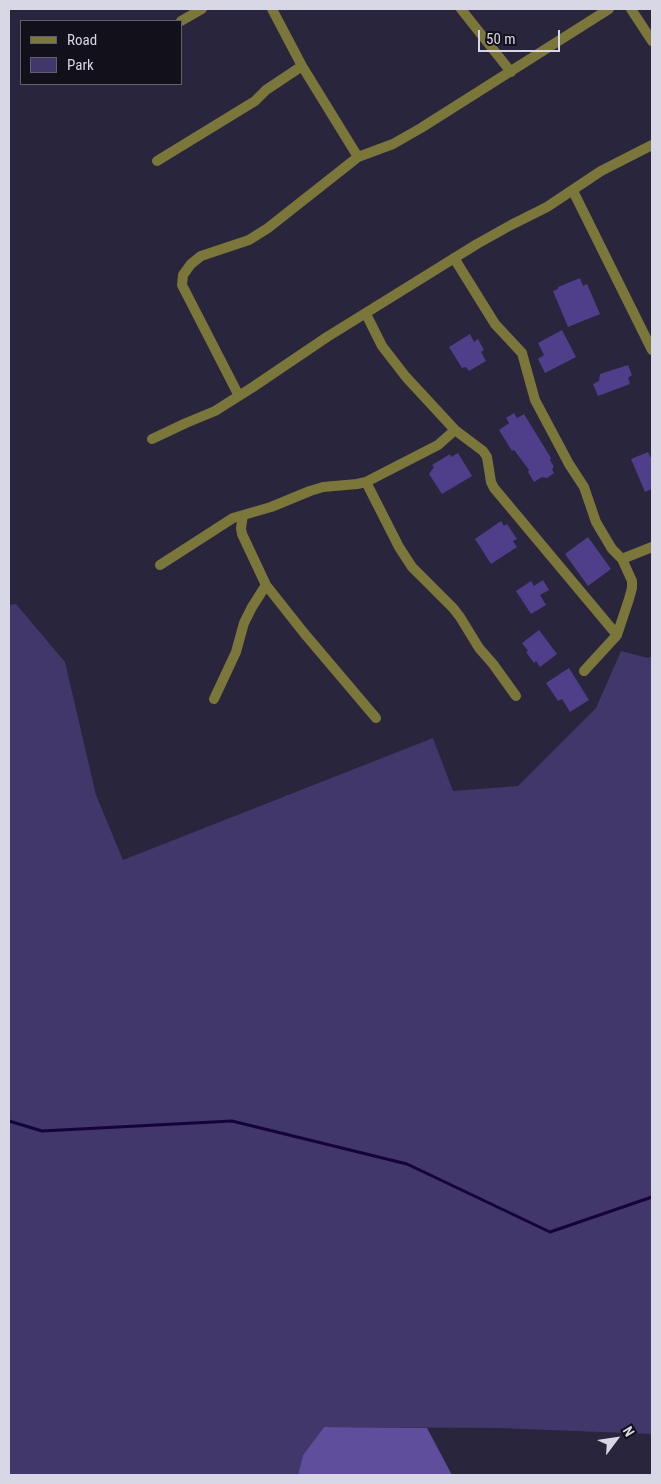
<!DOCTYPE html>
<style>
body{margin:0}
#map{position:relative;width:661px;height:1484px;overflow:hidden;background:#29253c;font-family:"Roboto Condensed",sans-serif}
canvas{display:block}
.frame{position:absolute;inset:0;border:10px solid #d8d7e6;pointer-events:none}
.legend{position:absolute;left:20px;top:20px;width:162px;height:65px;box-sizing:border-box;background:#12101a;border:1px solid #61606c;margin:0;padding:6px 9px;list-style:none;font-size:15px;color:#d8d7e6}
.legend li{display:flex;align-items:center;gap:10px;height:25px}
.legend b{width:25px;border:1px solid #61606c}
.north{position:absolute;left:591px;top:1414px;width:50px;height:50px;-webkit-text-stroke:4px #12101a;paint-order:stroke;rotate:59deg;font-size:14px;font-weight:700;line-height:20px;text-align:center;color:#d8d7e6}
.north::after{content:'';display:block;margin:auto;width:18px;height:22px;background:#d8d7e6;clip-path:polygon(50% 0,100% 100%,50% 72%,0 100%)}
.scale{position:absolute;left:478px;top:30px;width:82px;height:22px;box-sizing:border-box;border:2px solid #d8d7e6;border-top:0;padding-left:6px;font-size:15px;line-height:18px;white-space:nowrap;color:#d8d7e6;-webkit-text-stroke:4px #12101a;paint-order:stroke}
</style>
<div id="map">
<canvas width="661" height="1484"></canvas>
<div class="frame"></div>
<ul class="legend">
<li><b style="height:6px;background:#7b773a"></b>Road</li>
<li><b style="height:14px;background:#41376b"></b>Park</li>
</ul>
<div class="north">N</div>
<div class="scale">50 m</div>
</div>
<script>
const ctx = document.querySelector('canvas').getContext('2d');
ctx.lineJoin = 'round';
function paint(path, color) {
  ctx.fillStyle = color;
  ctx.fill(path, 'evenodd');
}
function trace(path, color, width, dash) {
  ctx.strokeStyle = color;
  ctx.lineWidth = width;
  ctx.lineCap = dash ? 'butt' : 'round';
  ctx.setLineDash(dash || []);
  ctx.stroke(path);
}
const green = new Path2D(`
 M 16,604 L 65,662 L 96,795 L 123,860 L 433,738 L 453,791 L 518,786 L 596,708 L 621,651 L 648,658 L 652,656 L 652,1434 L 498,1428 L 324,1427 L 303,1455 L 298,1475 L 9,1475 L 9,605 Z`);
const forest = new Path2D(`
 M 324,1427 L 427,1428 L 452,1475 L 298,1475 L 303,1455 Z`);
const stream = new Path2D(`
 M 9,1121 L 42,1131 L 232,1121 L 407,1164 L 550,1232 L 652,1197`);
const building = new Path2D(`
 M 580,278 L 583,286 L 587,284 L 600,314 L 568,327 L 553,291 L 558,289 L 558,287 Z
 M 562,330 L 576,357 L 545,373 L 538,359 L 544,355 L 538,343 Z
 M 470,334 L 474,342 L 478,339 L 484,350 L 481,352 L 486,361 L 469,371 L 466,367 L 462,368 L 449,347 Z
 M 628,365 L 632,375 L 628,378 L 630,384 L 598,396 L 593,384 L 599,381 L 600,374 Z
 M 514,413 L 517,418 L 524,414 L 551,458 L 550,460 L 554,467 L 552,469 L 554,473 L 547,478 L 542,477 L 534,482 L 528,472 L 529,470 L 514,450 L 512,451 L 499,430 L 509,423 L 506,418 Z
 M 648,452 L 652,460 L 652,489 L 645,492 L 631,459 Z
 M 458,453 L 472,476 L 442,494 L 429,474 L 434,467 L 432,465 L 450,454 L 451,457 Z
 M 501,521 L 504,526 L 507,524 L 517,539 L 513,541 L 517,547 L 491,564 L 475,539 Z
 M 588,537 L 611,569 L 588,586 L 565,554 Z
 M 543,580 L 549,590 L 540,595 L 546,605 L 531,614 L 516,591 L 531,581 L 534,586 Z
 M 539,630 L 557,654 L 540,667 L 536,661 L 534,663 L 526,652 L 528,651 L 522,643 Z
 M 569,668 L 589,700 L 570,712 L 562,699 L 558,701 L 546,683 Z`);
const street = new Path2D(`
 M 461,9 L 511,72
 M 631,9 L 652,41
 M 181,21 L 202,9
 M 358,157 L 393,144 L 421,128 L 609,9
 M 157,161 L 255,101 L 266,90 L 302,66
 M 573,191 L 652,350
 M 454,258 L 495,324 L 522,353 L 535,400 L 569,464 L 584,487 L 596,522 L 612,549 L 622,559 L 632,581 L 632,588 L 629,599 L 617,635 L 584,671
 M 366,314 L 382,346 L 406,377 L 455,430 L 483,451 L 487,457 L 491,482 L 494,488 L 617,635
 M 239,396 L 182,285 L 183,275 L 191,264 L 201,256 L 249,240 L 268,228 L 358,157 L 302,66 L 272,9
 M 152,439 L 186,423 L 215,411 L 253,387 L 327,337 L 477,244 L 511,225 L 547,207 L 601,171 L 652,145
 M 366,482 L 399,547 L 412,567 L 453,608 L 460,617 L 479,648 L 493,664 L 516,696
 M 243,515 L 241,528 L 242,534 L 266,585 L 304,633 L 376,718
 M 622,559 L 652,547
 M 160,565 L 233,518 L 271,507 L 310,491 L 323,487 L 357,484 L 366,482 L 438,445 L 455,430
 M 214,699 L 236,652 L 244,623 L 252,607 L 266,585`);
paint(green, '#41376b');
paint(forest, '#5e4e9b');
trace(stream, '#17033b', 3);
paint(building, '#4f3e8a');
trace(street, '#7b773a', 10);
</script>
